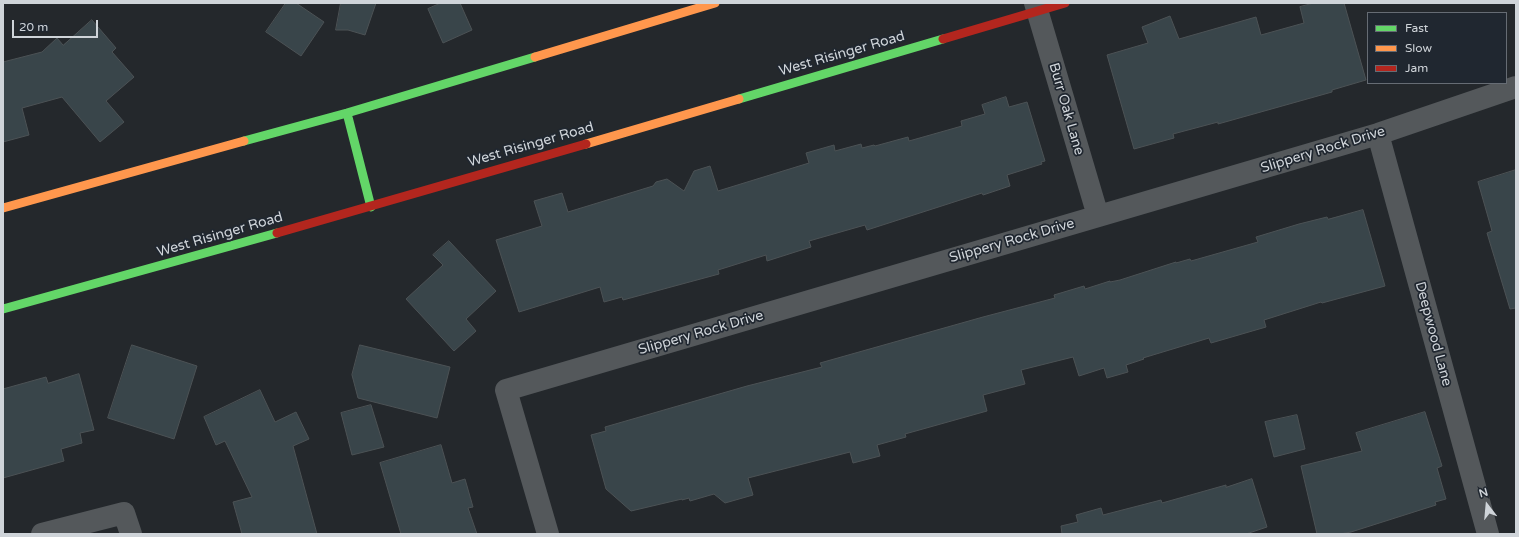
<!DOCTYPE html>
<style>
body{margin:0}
#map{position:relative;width:1519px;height:537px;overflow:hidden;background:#24282c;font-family:"Varela Round",sans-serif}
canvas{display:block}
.frame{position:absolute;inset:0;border:4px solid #cfd4d9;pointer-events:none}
.legend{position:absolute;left:1367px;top:12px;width:140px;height:72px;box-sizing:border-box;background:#202730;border:1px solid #666c74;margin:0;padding:5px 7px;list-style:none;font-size:12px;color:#cfd4d9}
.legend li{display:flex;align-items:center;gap:8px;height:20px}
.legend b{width:20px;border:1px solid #666c74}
.north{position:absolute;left:1467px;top:485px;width:40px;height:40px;-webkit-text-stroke:3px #202730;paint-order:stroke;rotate:344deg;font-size:11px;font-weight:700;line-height:16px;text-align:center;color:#cfd4d9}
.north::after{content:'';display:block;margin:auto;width:14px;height:18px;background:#cfd4d9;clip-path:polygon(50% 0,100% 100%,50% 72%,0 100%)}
.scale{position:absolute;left:12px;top:20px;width:86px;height:18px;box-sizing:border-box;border:2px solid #cfd4d9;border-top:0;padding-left:5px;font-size:12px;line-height:14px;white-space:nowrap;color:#cfd4d9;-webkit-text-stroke:3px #202730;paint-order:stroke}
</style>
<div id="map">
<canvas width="1519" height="537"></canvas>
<div class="frame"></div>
<ul class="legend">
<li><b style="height:5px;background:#63d668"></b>Fast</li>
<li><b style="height:5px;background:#ff974d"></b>Slow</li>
<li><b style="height:5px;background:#b3261e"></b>Jam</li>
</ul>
<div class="north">N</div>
<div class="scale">20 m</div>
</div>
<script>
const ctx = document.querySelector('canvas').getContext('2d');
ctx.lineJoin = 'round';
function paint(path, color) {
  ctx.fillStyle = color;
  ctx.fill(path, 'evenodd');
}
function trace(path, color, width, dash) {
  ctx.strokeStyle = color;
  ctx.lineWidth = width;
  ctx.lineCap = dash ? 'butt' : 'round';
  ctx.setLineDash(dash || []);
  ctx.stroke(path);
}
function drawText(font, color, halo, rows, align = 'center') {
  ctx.font = font + ' "Varela Round",sans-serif';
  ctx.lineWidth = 3.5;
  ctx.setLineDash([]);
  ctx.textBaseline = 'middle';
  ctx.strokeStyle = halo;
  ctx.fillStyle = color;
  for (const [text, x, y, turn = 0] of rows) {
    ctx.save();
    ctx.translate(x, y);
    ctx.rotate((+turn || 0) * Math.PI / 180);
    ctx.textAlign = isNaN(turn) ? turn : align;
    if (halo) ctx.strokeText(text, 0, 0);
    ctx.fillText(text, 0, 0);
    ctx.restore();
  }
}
const building = new Path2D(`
 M 286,3 L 296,3 L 324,22 L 301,56 L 266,32 Z
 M 341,3 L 376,3 L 365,35 L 348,30 L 336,30 Z
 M 441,3 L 460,3 L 472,30 L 443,43 L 428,9 Z
 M 1314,3 L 1344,3 L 1366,80 L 1332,90 L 1332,92 L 1218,124 L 1218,122 L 1173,134 L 1174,138 L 1134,149 L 1107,55 L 1148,43 L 1142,27 L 1170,16 L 1179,39 L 1256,17 L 1261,35 L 1304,23 L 1300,7 Z
 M 92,20 L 116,48 L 112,52 L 134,77 L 106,101 L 124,122 L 100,142 L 62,97 L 22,108 L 29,135 L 3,142 L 3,62 L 42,52 L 57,38 L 63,45 Z
 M 1006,97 L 1009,107 L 1027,102 L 1045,161 L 1041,162 L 1042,164 L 1007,175 L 1010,186 L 983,195 L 982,193 L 867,230 L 865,225 L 809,241 L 811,247 L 767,261 L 766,255 L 718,270 L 719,274 L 623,300 L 622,297 L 604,302 L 600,287 L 519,312 L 496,240 L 542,226 L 534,201 L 562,193 L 568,212 L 653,186 L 656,182 L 667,179 L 684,191 L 694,171 L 710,166 L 718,191 L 809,163 L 806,153 L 834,145 L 835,151 L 861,144 L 862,148 L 874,145 L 875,146 L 908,137 L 909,141 L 962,126 L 961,121 L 985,114 L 982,105 Z
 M 1516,170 L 1516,308 L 1510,309 L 1487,233 L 1492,231 L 1478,182 Z
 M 1363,210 L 1385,286 L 1322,303 L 1321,302 L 1264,320 L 1266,327 L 1211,343 L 1209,338 L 1143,358 L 1144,359 L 1126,365 L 1128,372 L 1107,378 L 1104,368 L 1079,376 L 1073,357 L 1021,370 L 1025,384 L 983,395 L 987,411 L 905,434 L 906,437 L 877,445 L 880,456 L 853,463 L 850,452 L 748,478 L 753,495 L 725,503 L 714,494 L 690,501 L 689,498 L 682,500 L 682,499 L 631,511 L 606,489 L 591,435 L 606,431 L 605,427 L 747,386 L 822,367 L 820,363 L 983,317 L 1055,298 L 1054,295 L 1084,286 L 1085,289 L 1110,281 L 1110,282 L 1120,280 L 1176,262 L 1176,263 L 1190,259 L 1191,261 L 1258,242 L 1256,237 L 1299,224 L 1327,217 L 1328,219 Z
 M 449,241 L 496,291 L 466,319 L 476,331 L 454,351 L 406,299 L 443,265 L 433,255 Z
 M 132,345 L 197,366 L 174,439 L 108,418 Z
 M 360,345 L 450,367 L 437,418 L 358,398 L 352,375 Z
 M 79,374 L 94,430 L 80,433 L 82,443 L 61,449 L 64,461 L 3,478 L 3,389 L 46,377 L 48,383 Z
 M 260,390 L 275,422 L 296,412 L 309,439 L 293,446 L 317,534 L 242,534 L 233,502 L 252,497 L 225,441 L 216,445 L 204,417 Z
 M 371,405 L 384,447 L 352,455 L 341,413 Z
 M 1425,412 L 1442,466 L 1437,468 L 1446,499 L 1435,502 L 1436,505 L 1351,532 L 1340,534 L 1317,534 L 1301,466 L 1362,451 L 1356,433 Z
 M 1297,415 L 1305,449 L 1274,457 L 1265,422 Z
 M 441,445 L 452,483 L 465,479 L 473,507 L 468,508 L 477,534 L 401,534 L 380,463 Z
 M 1252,479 L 1267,527 L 1246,534 L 1062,534 L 1061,526 L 1078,522 L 1076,515 L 1101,508 L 1103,515 L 1161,500 L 1162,503 L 1226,485 L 1226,487 Z`);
const street = new Path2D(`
 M 1035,3 L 1098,216
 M 1378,134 L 1488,534
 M 42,534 L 124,513 L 131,534
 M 548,534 L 506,390 L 1378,134 L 1516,87`);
const fast = new Path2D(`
 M 739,99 L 943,39
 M 347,113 L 371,207
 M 244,141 L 347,113 L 535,57
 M 3,309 L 277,233`);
const slow = new Path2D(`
 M 535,57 L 715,3
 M 586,144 L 739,99
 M 3,208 L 244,141`);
const jam = new Path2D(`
 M 943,39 L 1065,3
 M 277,233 L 586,144`);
const streetNames = [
 ["West Risinger Road",842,54,-16],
 ["Burr Oak Lane",1066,109,74],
 ["West Risinger Road",531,145,-16],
 ["Slippery Rock Drive",1323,150,-17],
 ["West Risinger Road",220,235,-16],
 ["Slippery Rock Drive",1012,241,-16],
 ["Slippery Rock Drive",701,333,-16],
 ["Deepwood Lane",1433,334,75]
];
paint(building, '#39454a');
trace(building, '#4c5255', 1);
trace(street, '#54585b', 22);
trace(fast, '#63d668', 9);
trace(slow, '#ff974d', 9);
trace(jam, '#b3261e', 9);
drawText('14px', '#cfd4d9', '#202730', streetNames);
</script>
